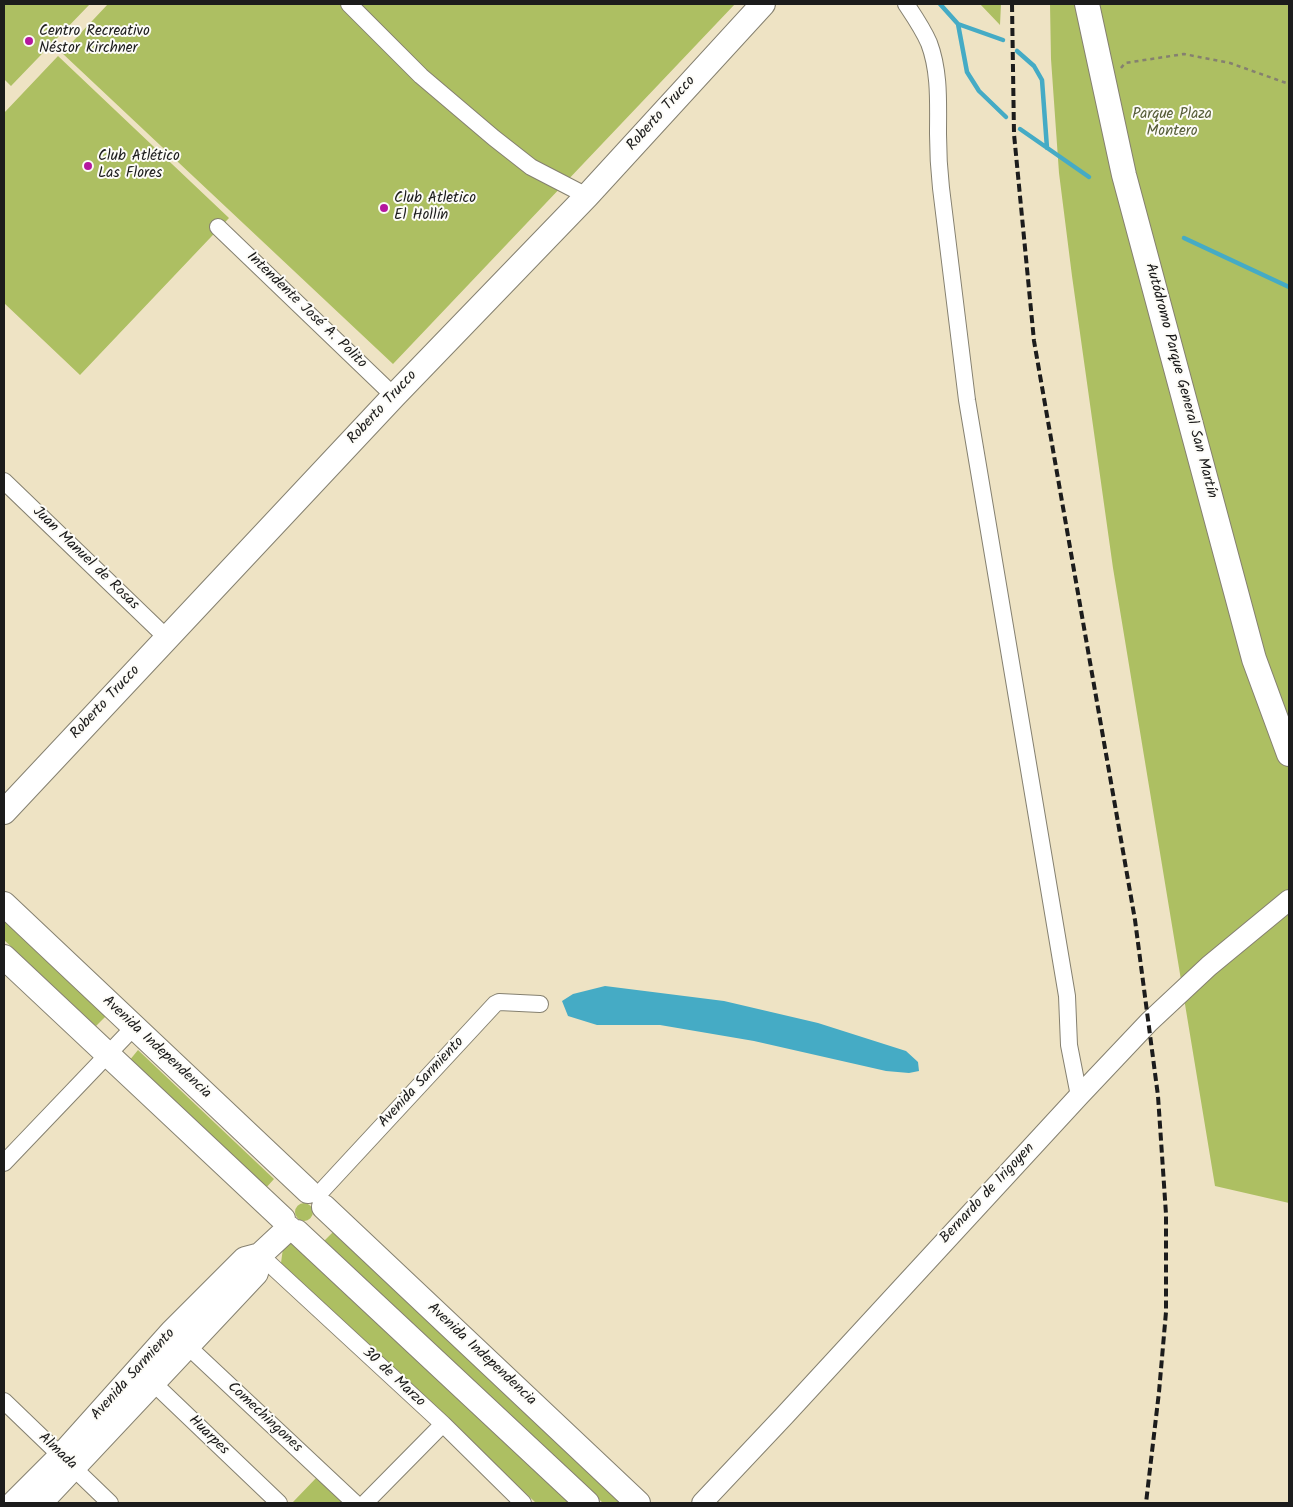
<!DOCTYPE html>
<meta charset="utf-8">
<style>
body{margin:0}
#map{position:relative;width:1293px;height:1507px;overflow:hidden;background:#eee3c4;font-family:Kalam,sans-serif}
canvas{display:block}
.frame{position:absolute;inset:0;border:5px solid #1c1c1c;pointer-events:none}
</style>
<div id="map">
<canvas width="1293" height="1507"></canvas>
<div class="frame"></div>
</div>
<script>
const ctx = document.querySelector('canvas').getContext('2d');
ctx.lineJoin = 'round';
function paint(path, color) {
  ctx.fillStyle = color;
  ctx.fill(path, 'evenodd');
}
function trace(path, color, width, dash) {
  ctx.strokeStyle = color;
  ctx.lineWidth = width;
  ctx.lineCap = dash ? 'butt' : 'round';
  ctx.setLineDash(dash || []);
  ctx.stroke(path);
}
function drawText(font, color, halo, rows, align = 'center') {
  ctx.font = font + ' Kalam,sans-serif';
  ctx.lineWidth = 4;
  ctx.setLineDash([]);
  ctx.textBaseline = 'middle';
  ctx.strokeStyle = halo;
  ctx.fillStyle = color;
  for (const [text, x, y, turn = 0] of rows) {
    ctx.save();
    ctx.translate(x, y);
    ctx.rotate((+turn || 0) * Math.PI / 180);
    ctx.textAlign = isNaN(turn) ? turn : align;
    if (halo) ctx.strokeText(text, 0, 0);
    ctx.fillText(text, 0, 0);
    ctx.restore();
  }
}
const green = new Path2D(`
 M 4,4 L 90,4 L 11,86 L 4,79 Z
 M 108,4 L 735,4 L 393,364 L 62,53 Z
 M 980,4 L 1001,4 L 1000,25 Z
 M 1050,4 L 1289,4 L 1289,1203 L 1215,1186 L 1113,568 L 1072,276 L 1059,173 L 1051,59 Z
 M 58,56 L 229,218 L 80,375 L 4,303 L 4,113 Z
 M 4,920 L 106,1016 L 96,1026 L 4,940 Z
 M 138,1050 L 274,1179 L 265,1189 L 129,1061 Z
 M295 1212a9 9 0 1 1 18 0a9 9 0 1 1-18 0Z
 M 334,1231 L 623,1503 L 603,1503 L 324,1241 Z
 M 292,1239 L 578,1503 L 536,1503 L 281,1263 L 283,1248 Z
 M 318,1476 L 347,1503 L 294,1503 L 293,1502 Z`);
const water = new Path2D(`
 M 605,986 L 724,1001 L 818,1023 L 906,1051 L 918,1062 L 919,1071 L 909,1073 L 886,1071 L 754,1041 L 660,1025 L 597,1025 L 568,1016 L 562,1001 L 573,994 Z`);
const stream = new Path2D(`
 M 940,4 L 958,24 L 967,72 L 979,91 L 1006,117
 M 958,24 L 1003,40
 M 1017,51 L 1034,66 L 1042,80 L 1047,148
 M 1020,129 L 1089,177
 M 1184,238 L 1289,287`);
const path = new Path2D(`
 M 1121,68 L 1125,63 L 1184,54 L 1230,63 L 1289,84`);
const minor = new Path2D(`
 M 349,4 L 421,76 L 494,138 L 531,167 L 587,196
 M 906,4 C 914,16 923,29 929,43 C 940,72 938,104 938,134 C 938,152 939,170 941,188 L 967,400 L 1067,996 L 1069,1045 L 1079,1096
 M 218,227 L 394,396
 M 4,481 L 167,638
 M 4,1163 L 134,1027
 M 317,1196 L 495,1004 L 499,1002 L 540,1004
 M 260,1255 L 443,1424 L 523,1503
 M 180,1339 L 355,1503
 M 146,1376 L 279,1503
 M 4,1401 L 110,1503
 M 365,1503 L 443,1424`);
const tertiary = new Path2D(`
 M 702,1503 L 785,1415 L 1079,1096 L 1149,1022 L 1209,966 L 1289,900`);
const secondary = new Path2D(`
 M 1087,4 L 1124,175 L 1254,659 L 1289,754
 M 4,812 L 394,396 L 587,196 L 763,4
 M 4,904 L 308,1191
 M 4,957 L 283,1219
 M 324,1207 L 638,1503
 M 297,1232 L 587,1503
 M 14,1503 L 61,1456 L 172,1332 L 245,1259 L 260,1255 L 289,1228
 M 40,1503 L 256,1273 L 260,1255`);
const rail = new Path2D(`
 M 1012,4 L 1014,134 L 1034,341 L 1135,920 L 1158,1096 L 1166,1214 L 1166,1312 L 1159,1392 L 1146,1503`);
const markers = [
 [29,41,5,"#b5179e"],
 [88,166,5,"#b5179e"],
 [384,208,5,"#b5179e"]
];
const poiNames = [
 ["Centro Recreativo",39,32],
 ["Néstor Kirchner",39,49],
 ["Club Atlético",98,157],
 ["Las Flores",98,174],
 ["Club Atletico",394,199],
 ["El Hollín",394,216]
];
const streetNames = [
 ["Roberto Trucco",662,114,-48],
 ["Intendente José A. Polito",306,311,44],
 ["Autódromo Parque General San Martín",1180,381,75],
 ["Roberto Trucco",383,408,-47],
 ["Juan Manuel de Rosas",85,559,44],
 ["Roberto Trucco",106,703,-47],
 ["Avenida Independencia",156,1048,43],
 ["Avenida Sarmiento",422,1083,-47],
 ["Bernardo de Irigoyen",988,1194,-47],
 ["Avenida Independencia",481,1355,43],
 ["Avenida Sarmiento",134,1375,-48],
 ["30 de Marzo",393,1378,43],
 ["Comechingones",264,1418,43],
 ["Huarpes",208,1436,44],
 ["Almada",57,1452,43]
];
const parkNames = [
 ["Parque Plaza",1172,115],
 ["Montero",1172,132]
];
paint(green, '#adbf62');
paint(water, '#45abc5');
trace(stream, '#45abc5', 4.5);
trace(minor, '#858070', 18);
trace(tertiary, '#858070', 22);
trace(secondary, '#858070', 26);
trace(path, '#858070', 2.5, [4, 4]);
trace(minor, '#fff', 16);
trace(tertiary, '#fff', 20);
trace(secondary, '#fff', 24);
trace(rail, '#1c1c1c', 4, [8, 4]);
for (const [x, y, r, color] of markers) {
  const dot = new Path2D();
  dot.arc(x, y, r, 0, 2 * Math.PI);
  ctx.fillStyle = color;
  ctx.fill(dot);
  trace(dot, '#fdfcf7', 2);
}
drawText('15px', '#1c1c1c', '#fdfcf7', poiNames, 'left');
drawText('15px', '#1c1c1c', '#fdfcf7', streetNames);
drawText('15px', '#565d38', '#fdfcf7', parkNames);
</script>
